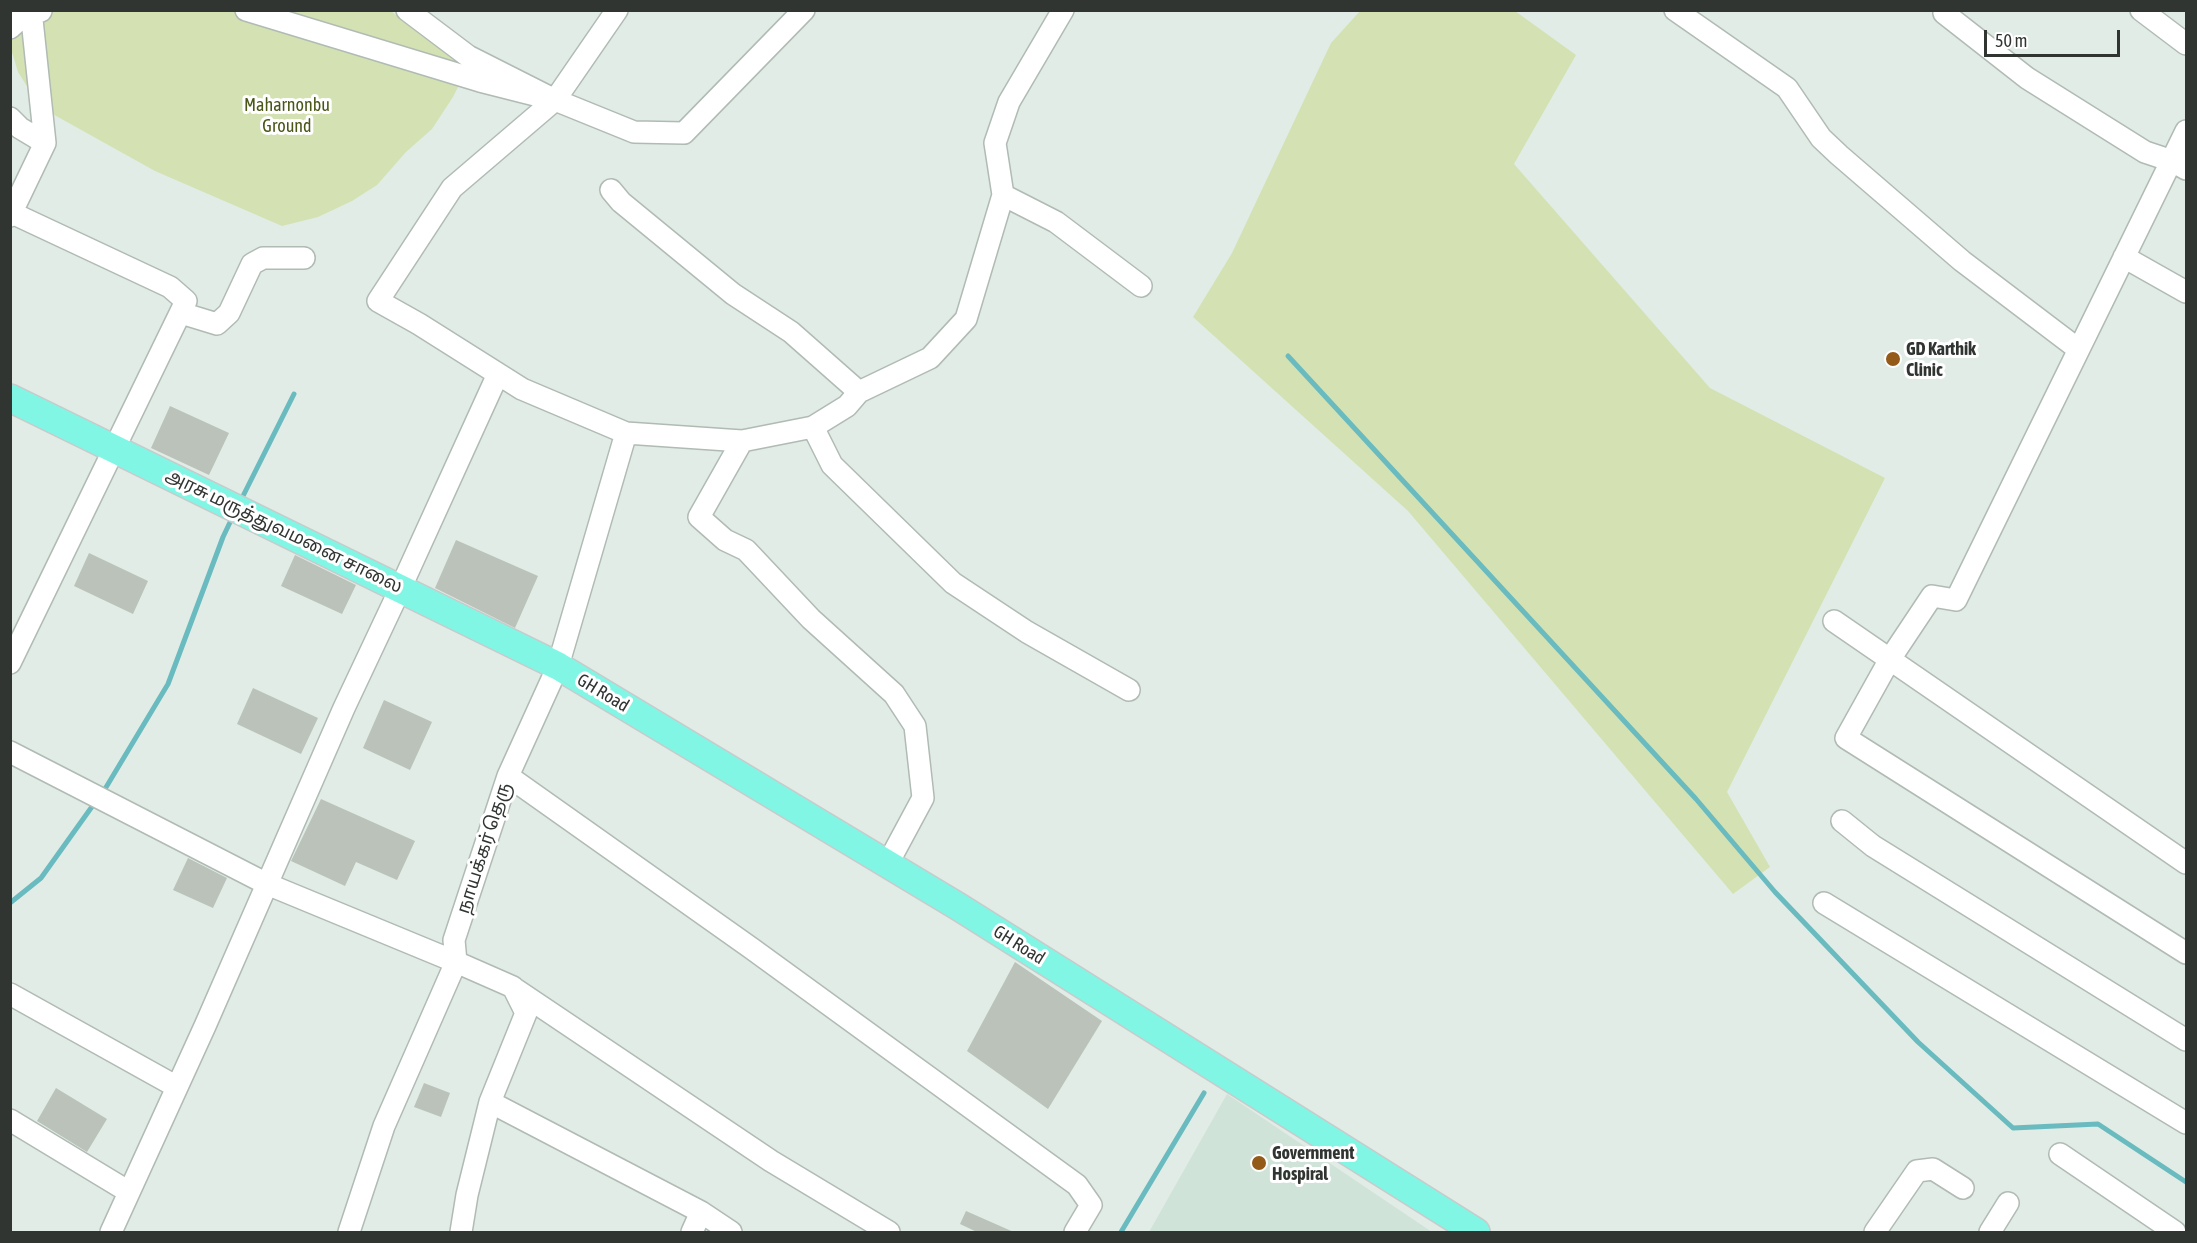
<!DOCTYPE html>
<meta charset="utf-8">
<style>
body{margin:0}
#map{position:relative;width:2197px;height:1243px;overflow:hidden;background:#e1ece6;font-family:"Asap Condensed",sans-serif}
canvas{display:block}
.frame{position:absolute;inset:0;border:12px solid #313532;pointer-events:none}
.scale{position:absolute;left:1984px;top:30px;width:136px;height:27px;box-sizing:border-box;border:3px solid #313532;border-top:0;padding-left:8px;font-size:18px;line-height:21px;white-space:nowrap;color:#313532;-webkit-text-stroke:4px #fff;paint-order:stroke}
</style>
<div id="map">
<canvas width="2197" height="1243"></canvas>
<div class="frame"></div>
<div class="scale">50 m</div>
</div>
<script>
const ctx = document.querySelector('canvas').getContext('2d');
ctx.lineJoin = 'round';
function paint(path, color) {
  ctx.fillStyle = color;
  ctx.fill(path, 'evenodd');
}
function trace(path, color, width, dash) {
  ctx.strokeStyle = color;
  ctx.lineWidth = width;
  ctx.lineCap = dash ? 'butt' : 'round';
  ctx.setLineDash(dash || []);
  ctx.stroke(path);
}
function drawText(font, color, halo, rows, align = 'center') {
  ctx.font = font + ' "Asap Condensed","Noto Sans Tamil",sans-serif';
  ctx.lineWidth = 6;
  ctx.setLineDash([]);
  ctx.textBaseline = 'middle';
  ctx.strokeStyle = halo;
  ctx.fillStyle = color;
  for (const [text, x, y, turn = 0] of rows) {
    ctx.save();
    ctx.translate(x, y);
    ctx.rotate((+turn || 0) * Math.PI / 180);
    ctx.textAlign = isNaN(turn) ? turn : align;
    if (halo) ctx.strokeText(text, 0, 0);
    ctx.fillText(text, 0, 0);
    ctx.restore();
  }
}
const built = new Path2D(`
 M 1227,1094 L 1432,1232 L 1149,1232 Z`);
const green = new Path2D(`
 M 10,11 L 391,11 L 417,32 L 469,65 L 453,97 L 432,129 L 406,152 L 377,185 L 352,201 L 318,217 L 282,226 L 155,171 L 40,107 L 18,72 L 11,49 Z
 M 1360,11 L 1515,11 L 1576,55 L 1514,164 L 1710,388 L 1885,478 L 1727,792 L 1770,867 L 1733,894 L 1408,511 L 1193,317 L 1232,253 L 1331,43 Z`);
const stream = new Path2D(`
 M 1288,356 L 1696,799 L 1775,892 L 1918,1042 L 2013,1128 L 2098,1124 L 2186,1182
 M 240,502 L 294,394
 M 102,794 L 168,684 L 223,537 L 233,516
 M 10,903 L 41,878 L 96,801
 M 1121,1232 L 1204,1093`);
const building = new Path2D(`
 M 170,406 L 229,433 L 209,475 L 151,448 Z
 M 456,540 L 538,576 L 515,628 L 435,588 Z
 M 89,553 L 148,581 L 133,614 L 74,586 Z
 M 295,555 L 356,585 L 342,614 L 281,586 Z
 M 253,688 L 318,718 L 301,754 L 237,724 Z
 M 384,700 L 432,722 L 410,770 L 363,748 Z
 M 321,799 L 415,841 L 397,880 L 356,862 L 345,886 L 291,861 Z
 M 188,858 L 227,878 L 213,908 L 173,890 Z
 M 1015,962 L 1102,1021 L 1048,1109 L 967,1051 Z
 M 424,1083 L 450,1093 L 441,1117 L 414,1107 Z
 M 56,1088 L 107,1119 L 87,1152 L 37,1121 Z
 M 966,1211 L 1016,1233 L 979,1233 L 960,1224 Z`);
const minor = new Path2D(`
 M 246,10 L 480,81 L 555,100
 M 407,10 L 468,56 L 555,100 L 617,10
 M 804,10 L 684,133 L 634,132 L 555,100 L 452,188 L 378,301 L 419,324 L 522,389 L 626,433 L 742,441 L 699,517 L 725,540 L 746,550 L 811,619 L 894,694 L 915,726 L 923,798 L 887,865
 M 1675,10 L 1787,88 L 1821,138 L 1839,155 L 1962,261 L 2078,349
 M 2141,10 L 2186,44
 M 1944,13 L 2027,78 L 2145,152 L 2172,161 L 2186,169
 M 10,28 L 20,19 L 41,11
 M 10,118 L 20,128 L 45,143
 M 2186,131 L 1956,600 L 1932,596 L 1890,659 L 1846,738 L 2186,953
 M 611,190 L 621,202 L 733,294 L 791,332 L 859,392
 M 1003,195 L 1056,222 L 1141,286
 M 10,216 L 45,143 L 31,10
 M 2124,257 L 2186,292
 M 181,313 L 217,324 L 229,313 L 252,264 L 263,258 L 304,258
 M 813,427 L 832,465 L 953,583 L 1027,632 L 1129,690
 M 742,441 L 813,427 L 847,406 L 859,392 L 930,358 L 966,319 L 1003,195 L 995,143 L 1009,102 L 1063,10
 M 1834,621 L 2186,863
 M 10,663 L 186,301 L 170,287 L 12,213
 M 10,752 L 267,884 L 456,962 L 384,1126 L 349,1232
 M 508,776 L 751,948 L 1077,1185 L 1091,1205 L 1075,1232
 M 1842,821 L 1873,846 L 2186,1040
 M 1824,903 L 2186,1123
 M 515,989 L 771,1161 L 889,1232
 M 10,994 L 177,1087
 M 490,1102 L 701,1212 L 731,1232
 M 10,1120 L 129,1192
 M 2060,1154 L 2175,1232
 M 111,1232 L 205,1026 L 344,708 L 401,587 L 498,374
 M 461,1232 L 467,1195 L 490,1102 L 526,1013 L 513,987 L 456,962 L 454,940 L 508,776 L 558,666 L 626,433
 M 692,1232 L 701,1212
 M 1875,1232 L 1917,1171 L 1933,1169 L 1963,1188
 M 1990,1232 L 2008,1203`);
const major = new Path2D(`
 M 10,398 L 558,666 L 959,907 L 1476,1232`);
const markers = [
 [1893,359,8,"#945a18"],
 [1259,1163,8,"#945a18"]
];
const parkNames = [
 ["Maharnonbu",287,105],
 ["Ground",287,126]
];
const poiNames = [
 ["GD Karthik",1906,349],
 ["Clinic",1906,370],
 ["Government",1272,1153],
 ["Hospiral",1272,1174]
];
const streetNames = [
 ["அரசு மருத்துவமனை சாலை",284,531,26],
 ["GH Road",603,693,31],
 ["நாயக்கர் தெரு",484,848,-72],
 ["GH Road",1019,945,32]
];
paint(built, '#d0e3d8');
paint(green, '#d4e2b3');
trace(stream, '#69bbbf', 5);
paint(building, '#bbc2b9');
trace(minor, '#b0bbb4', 24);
trace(major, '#c9caca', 30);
trace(minor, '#fff', 21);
trace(major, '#81f6e5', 27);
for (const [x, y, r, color] of markers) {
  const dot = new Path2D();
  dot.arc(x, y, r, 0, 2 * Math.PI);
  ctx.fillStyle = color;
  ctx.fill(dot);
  trace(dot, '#fff', 2);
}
drawText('18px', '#485616', '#fff', parkNames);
drawText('bold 18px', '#313532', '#fff', poiNames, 'left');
drawText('18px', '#313532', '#fff', streetNames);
</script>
